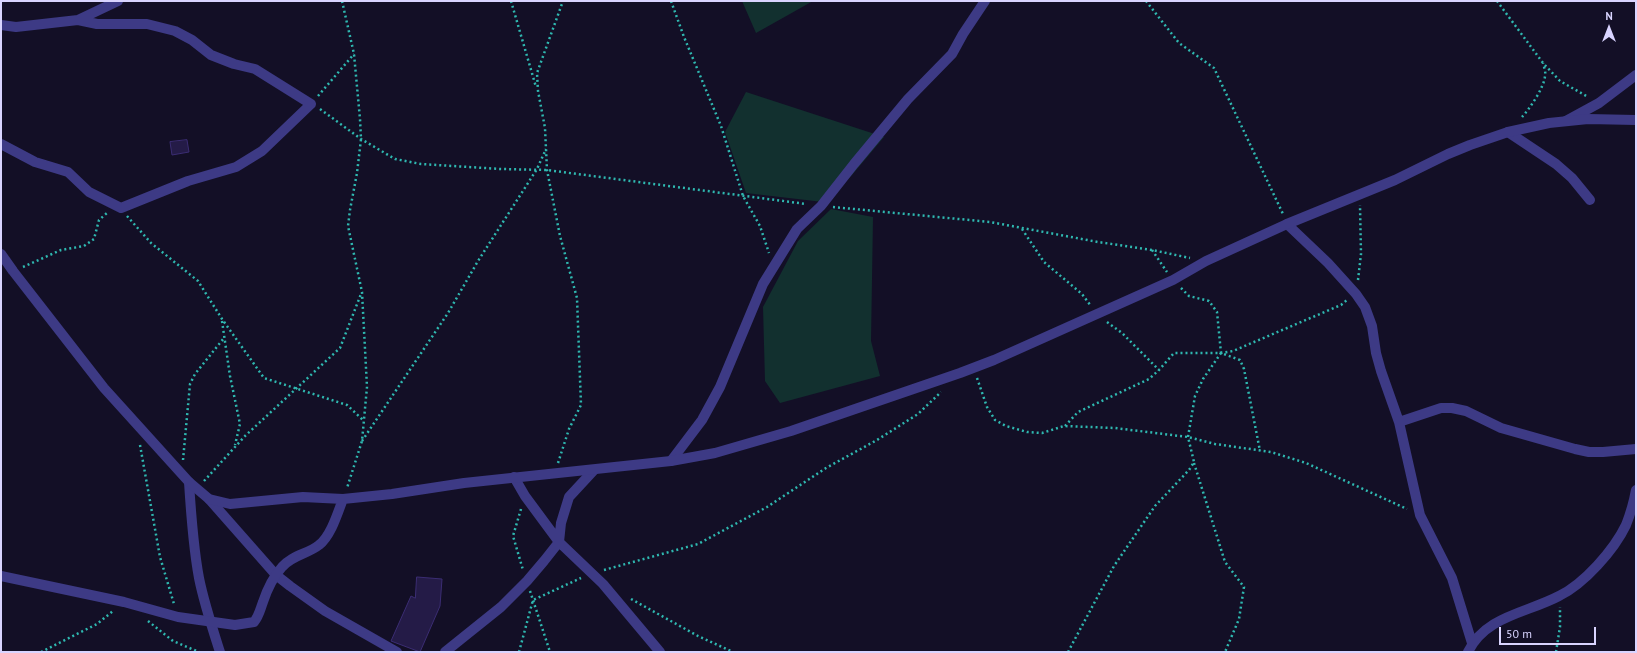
<!DOCTYPE html>
<style>
body{margin:0}
#map{position:relative;width:1637px;height:653px;overflow:hidden;background:#130f26;font-family:"PT Sans",sans-serif}
canvas{display:block}
.frame{position:absolute;inset:0;border:2px solid #d9d4ff;pointer-events:none}
.north{position:absolute;left:1589px;top:8px;width:40px;height:40px;-webkit-text-stroke:3px #130f26;paint-order:stroke;rotate:0deg;font-size:11px;font-weight:700;line-height:16px;text-align:center;color:#d9d4ff}
.north::after{content:'';display:block;margin:auto;width:14px;height:18px;background:#d9d4ff;clip-path:polygon(50% 0,100% 100%,50% 72%,0 100%)}
.scale{position:absolute;left:1499px;top:627px;width:97px;height:18px;box-sizing:border-box;border:2px solid #d9d4ff;border-top:0;padding-left:5px;font-size:12px;line-height:14px;white-space:nowrap;color:#d9d4ff;-webkit-text-stroke:3px #130f26;paint-order:stroke}
</style>
<div id="map">
<canvas width="1637" height="653"></canvas>
<div class="frame"></div>
<div class="north">N</div>
<div class="scale">50 m</div>
</div>
<script>
const ctx = document.querySelector('canvas').getContext('2d');
ctx.lineJoin = 'round';
function paint(path, color) {
  ctx.fillStyle = color;
  ctx.fill(path, 'evenodd');
}
function trace(path, color, width, dash) {
  ctx.strokeStyle = color;
  ctx.lineWidth = width;
  ctx.lineCap = dash ? 'butt' : 'round';
  ctx.setLineDash(dash || []);
  ctx.stroke(path);
}
const green = new Path2D(`
 M 742,1 L 813,1 L 756,33 Z
 M 746,92 L 884,137 L 852,175 L 823,202 L 746,193 L 725,132 Z
 M 831,209 L 873,217 L 871,341 L 880,376 L 780,403 L 765,381 L 763,307 L 798,241 Z`);
const building = new Path2D(`
 M 187,140 L 189,152 L 172,155 L 170,142 Z
 M 417,577 L 442,579 L 440,606 L 420,652 L 391,641 L 411,596 L 415,598 Z`);
const path = new Path2D(`
 M 342,1 L 354,54 L 360,119 L 361,139 L 357,173 L 350,210 L 348,226 L 362,292 L 367,387 L 362,441 L 347,488
 M 511,1 L 536,87
 M 671,1 L 684,37 L 721,126 L 743,196 L 760,226 L 769,253
 M 1146,1 L 1179,43 L 1214,68 L 1283,214
 M 1497,1 L 1543,63 L 1560,81 L 1588,97
 M 318,96 L 354,54
 M 320,109 L 361,139 L 395,159 L 421,164 L 501,169 L 547,170 L 806,204
 M 1522,117 C 1530,108 1544,88 1545,76 C 1546,72 1544,67 1543,63
 M 833,207 L 990,222 L 1098,242 L 1152,250 L 1190,258
 M 127,216 L 151,243 L 198,281 L 222,319 L 264,378 L 347,405 L 363,420
 M 1022,229 L 1044,262 L 1082,294 L 1091,306
 M 1152,250 L 1167,272
 M 23,267 L 61,250 L 84,246 L 94,239 L 99,220 L 107,213
 M 1358,280 L 1361,254 L 1360,205
 M 1181,288 L 1189,296 L 1209,301 L 1217,312 L 1221,353 L 1240,360 L 1244,369 L 1260,451
 M 222,321 L 230,376 L 240,424 L 235,445
 M 1107,322 L 1122,333 L 1159,370
 M 977,378 L 987,407 L 995,420 L 1006,426 L 1027,432 L 1042,433 L 1064,426 L 1115,428 L 1188,437 L 1215,444 L 1271,452 L 1306,463 L 1407,509
 M 1065,426 L 1078,412 L 1149,379 L 1159,370 L 1174,353 L 1221,353 L 1233,351 L 1341,305 L 1347,300
 M 362,441 L 448,313 L 478,261 L 537,169 L 546,149
 M 140,445 L 160,557 L 174,604
 M 183,460 L 190,384 L 195,374 L 224,338
 M 558,463 L 569,429 L 581,405 L 577,298 L 560,236 L 547,170 L 545,128 L 538,91 L 537,73 L 563,1
 M 1194,463 L 1225,562 L 1244,587 L 1239,619 L 1225,652
 M 204,481 L 245,436 L 340,348 L 361,294
 M 521,509 L 513,536 L 523,570
 M 604,570 L 698,544 L 767,507 L 826,468 L 877,440 L 918,414 L 941,392
 M 530,591 L 550,652
 M 631,599 L 698,636 L 733,652
 M 148,621 L 173,641 L 199,652
 M 41,652 L 97,624 L 113,611
 M 519,652 L 533,600 L 581,578
 M 1068,652 L 1114,566 L 1155,506 L 1189,470 L 1194,462 L 1188,437 L 1195,396 L 1203,379 L 1221,353
 M 1556,652 L 1560,627 L 1560,607`);
const minor = new Path2D(`
 M 78,20 L 118,1
 M 1,25 L 16,27 L 78,20 L 97,24 L 147,24 L 175,31 L 192,40 L 211,55 L 234,64 L 255,69 L 311,104 L 262,151 L 236,167 L 188,181 L 121,208 L 89,192 L 68,172 L 35,162 L 1,144
 M 1566,121 L 1599,103 L 1636,75
 M 1508,132 L 1556,164 L 1572,178 L 1590,200
 M 1287,224 L 1328,263 L 1356,294 L 1365,307 L 1372,326 L 1376,353 L 1381,371 L 1399,422 L 1420,515 L 1452,578 L 1472,643
 M 1399,422 L 1441,408 L 1452,408 L 1466,411 L 1501,428 L 1575,449 L 1589,452 L 1603,452 L 1636,449
 M 671,461 L 702,420 L 720,387 L 763,284 L 797,229 L 821,206 L 854,164 L 908,99 L 952,54 L 963,34 L 985,1
 M 514,477 L 525,496 L 559,542 L 603,584 L 660,652
 M 189,482 C 191,514 193,546 199,578 C 204,603 212,627 220,652
 M 209,499 L 276,575 L 290,586 L 325,611 L 397,652
 M 445,652 L 501,607 L 527,581 L 544,561 L 559,542 L 561,523 L 569,497 L 594,470
 M 1468,652 C 1485,616 1527,613 1559,596 C 1584,584 1614,550 1626,525 C 1630,515 1634,501 1636,490`);
const tertiary = new Path2D(`
 M 1,254 L 13,271 L 104,388 L 189,482 L 209,499 L 230,504 L 303,497 L 343,499 L 392,494 L 464,483 L 671,461 L 715,453 L 791,431 L 960,373 L 994,360 L 1173,280 L 1206,261 L 1287,224 L 1395,180 L 1448,154 L 1470,145 L 1508,132 L 1549,123 L 1588,119 L 1636,120
 M 1,576 L 124,602 L 178,617 L 235,625 L 254,622 C 259,616 260,610 263,602 C 267,590 273,577 282,567 C 292,555 308,554 319,545 C 331,536 338,512 343,499`);
paint(green, '#12302f');
paint(building, '#241b47');
trace(building, '#3b2d73', 1);
trace(path, '#2fb8b0', 2.5, [2, 3]);
trace(minor, '#3d3a85', 10);
trace(tertiary, '#3d3a85', 10);
</script>
